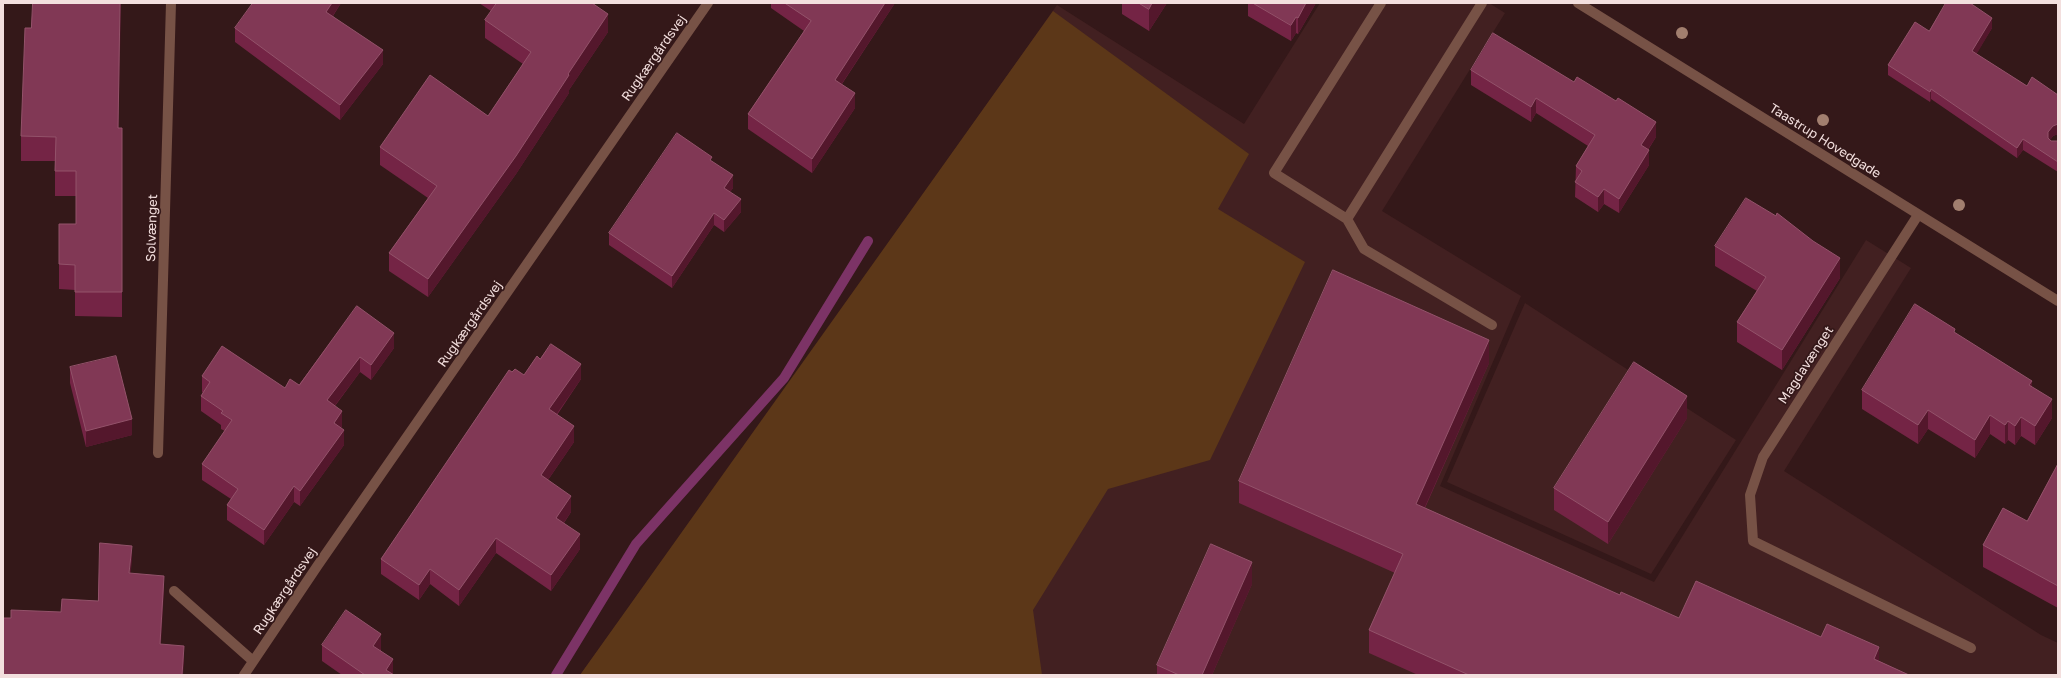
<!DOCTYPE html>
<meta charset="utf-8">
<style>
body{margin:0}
#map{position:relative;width:2061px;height:678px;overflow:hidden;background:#341819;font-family:"Golos Text",sans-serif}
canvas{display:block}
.frame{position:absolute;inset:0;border:4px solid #f3dfde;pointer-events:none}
</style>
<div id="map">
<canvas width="2061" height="678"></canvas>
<div class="frame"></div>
</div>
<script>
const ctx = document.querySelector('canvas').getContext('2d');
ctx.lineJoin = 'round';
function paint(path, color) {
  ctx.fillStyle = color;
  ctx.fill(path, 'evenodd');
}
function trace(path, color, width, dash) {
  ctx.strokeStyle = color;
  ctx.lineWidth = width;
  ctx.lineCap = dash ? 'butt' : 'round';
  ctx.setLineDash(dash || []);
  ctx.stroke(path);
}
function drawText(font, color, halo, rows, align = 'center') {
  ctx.font = font + ' "Golos Text",sans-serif';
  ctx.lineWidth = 3.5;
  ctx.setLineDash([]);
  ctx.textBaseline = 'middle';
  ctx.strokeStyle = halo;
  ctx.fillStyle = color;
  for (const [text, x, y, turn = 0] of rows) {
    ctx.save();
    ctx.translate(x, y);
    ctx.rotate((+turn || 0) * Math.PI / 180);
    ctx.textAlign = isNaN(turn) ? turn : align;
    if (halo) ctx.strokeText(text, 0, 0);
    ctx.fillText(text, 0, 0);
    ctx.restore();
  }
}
const built = new Path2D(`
 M 1320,3 L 1489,3 L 1505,13 L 1382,211 L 1521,296 L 1440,486 L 1654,582 L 1866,240 L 1911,268 L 1784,471 L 2041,635 L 2058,643 L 2058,675 L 580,675 L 784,391 L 1057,5 L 1244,124 Z
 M 1525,303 L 1736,440 L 1651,574 L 1447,482 Z`);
const green = new Path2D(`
 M 1053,11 L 1249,154 L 1218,209 L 1305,262 L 1210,460 L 1108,489 L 1033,610 L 1042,675 L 580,675 Z`);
const stream = new Path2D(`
 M 556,675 L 636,544 L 784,378 L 868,241`);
const minor = new Path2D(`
 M 1381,3 L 1274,173 L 1347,219 L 1482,3
 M 1578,3 L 2058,301
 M 1918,215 L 1763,457 L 1750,495 L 1753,541 L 1971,648
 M 1347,219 L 1364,249 L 1492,325
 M 158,453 L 171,3
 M 174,591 L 253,661
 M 244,675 L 318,565 L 708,3`);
const trees = [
 [1682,33],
 [1823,120],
 [1959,205]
];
const wall = new Path2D(`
 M 253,3 L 341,3 L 333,16 L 383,64 L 340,120 L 235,42 L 235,28 Z
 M 479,3 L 595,3 L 594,5 L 608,32 L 569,90 L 569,93 L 516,174 L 428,297 L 389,271 L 389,253 L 428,198 L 380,165 L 380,147 L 488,116 L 523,64 L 485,38 L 485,20 L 491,11 Z
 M 771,3 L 895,3 L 842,84 L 855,108 L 812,173 L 748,129 L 748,114 L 804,31 L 771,8 Z
 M 1122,3 L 1167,3 L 1149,31 L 1122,14 Z
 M 1248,3 L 1316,3 L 1298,34 L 1296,33 L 1291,41 L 1248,16 Z
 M 31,28 L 119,128 L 122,128 L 122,317 L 75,316 L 75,290 L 59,289 L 59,264 L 76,224 L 76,196 L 55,196 L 55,161 L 21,161 L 21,136 Z
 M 1992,28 L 1976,54 L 2027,86 L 2058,95 L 2058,134 L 2053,136 L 2050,140 L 2051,141 L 2057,141 L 2058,140 L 2058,172 L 2023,150 L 2017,158 L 1931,99 L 1930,102 L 1888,75 L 1888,65 L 1929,31 Z
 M 1471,70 L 1656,137 L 1648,150 L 1649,165 L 1619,213 L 1604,204 L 1598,212 L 1575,197 L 1576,166 L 1588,146 L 1536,113 L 1531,122 L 1471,85 Z
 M 712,161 L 733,188 L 730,192 L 741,212 L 724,232 L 714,225 L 672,288 L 609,245 L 609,233 Z
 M 1813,241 L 1840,278 L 1782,370 L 1737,342 L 1737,322 L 1757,291 L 1715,266 L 1715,246 Z
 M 357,306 L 394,348 L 371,380 L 360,372 L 335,406 L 342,426 L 341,428 L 344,445 L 300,506 L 294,502 L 264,545 L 227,520 L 227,505 L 231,499 L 202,480 L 202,464 L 225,431 L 221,429 L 221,425 L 201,411 L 201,396 L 203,393 L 202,392 L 202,376 L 285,388 L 299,385 Z
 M 1955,333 L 2032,387 L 2052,418 L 2035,445 L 2021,436 L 2015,445 L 2008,440 L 2005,444 L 1990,434 L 1975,458 L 1928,429 L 1918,444 L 1862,409 L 1862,390 Z
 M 540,359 L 581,379 L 557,415 L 574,442 L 548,480 L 571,512 L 564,523 L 580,549 L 551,591 L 496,553 L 459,606 L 430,584 L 419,600 L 381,574 L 381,559 L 512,372 L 524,375 Z
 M 1489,363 L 1425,508 L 1620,595 L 1679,618 L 1821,637 L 1879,661 L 1909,675 L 1418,675 L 1369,653 L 1369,630 L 1395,573 L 1239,503 L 1239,481 Z
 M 70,367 L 132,435 L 86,447 L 70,383 Z
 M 1687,418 L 1608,544 L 1554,510 L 1554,488 Z
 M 2058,464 L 2058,608 L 1983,567 L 1983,545 L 2027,521 Z
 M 1252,584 L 1212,675 L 1157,675 L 1157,665 Z
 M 322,645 L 381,649 L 381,651 L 393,674 L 394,675 L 342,675 L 322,661 Z`);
const shadedWall = new Path2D(`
 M 120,3 L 121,3 L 118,153 L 118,128 Z
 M 332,3 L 341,3 L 326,26 L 326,12 Z
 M 885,3 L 895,3 L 835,94 L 835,80 Z
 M 1152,3 L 1167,3 L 1149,31 L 1149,9 Z
 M 1306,3 L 1316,3 L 1298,34 L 1298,18 Z
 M 608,14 L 608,32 L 569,90 L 569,93 L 516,174 L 428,297 L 428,279 Z
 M 1296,17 L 1296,33 L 1291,41 L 1291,25 Z
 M 1992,18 L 1992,28 L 1972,62 L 1972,51 Z
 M 383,50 L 383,64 L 340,120 L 340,105 Z
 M 1931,89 L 1931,99 L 1930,102 L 1930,92 Z
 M 855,93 L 855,108 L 812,173 L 812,159 Z
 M 1536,98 L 1536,113 L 1531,122 L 1531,107 Z
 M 1656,122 L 1656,137 L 1641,160 L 1641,145 Z
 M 2058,124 L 2058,134 L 2053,136 L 2048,143 L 2048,149 L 2048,132 L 2053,126 Z
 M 2023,139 L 2023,150 L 2017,158 L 2017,148 Z
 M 1649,150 L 1649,165 L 1619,213 L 1619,199 Z
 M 733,175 L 733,188 L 724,200 L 724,188 Z
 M 1604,189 L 1604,204 L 1598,212 L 1598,197 Z
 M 741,199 L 741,212 L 724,232 L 724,220 Z
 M 714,213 L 714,225 L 672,288 L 672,276 Z
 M 1840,258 L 1840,278 L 1782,370 L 1782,350 Z
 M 394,333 L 394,348 L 371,380 L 371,365 Z
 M 1489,340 L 1489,363 L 1416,527 L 1416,504 Z
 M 360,357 L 360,372 L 327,416 L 327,400 Z
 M 581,364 L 581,379 L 549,425 L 549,409 Z
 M 2032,381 L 2032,400 L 2029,385 Z
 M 1687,396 L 1687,418 L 1608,544 L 1608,522 Z
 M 2052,399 L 2052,418 L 2035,445 L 2035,426 Z
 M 1928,410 L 1928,429 L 1918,444 L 1918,425 Z
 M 342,411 L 342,426 L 334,438 L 334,423 Z
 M 1990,415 L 1990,434 L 1975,458 L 1975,440 Z
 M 2021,417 L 2021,436 L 2015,445 L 2015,426 Z
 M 132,419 L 132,435 L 86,447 L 86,431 Z
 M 2008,421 L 2008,440 L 2005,444 L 2005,425 Z
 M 574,426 L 574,442 L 541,490 L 541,475 Z
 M 344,430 L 344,445 L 300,506 L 300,491 Z
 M 294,486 L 294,502 L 264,545 L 264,530 Z
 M 571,496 L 571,512 L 556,534 L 556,518 Z
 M 580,534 L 580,549 L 551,591 L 551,575 Z
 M 496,538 L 496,553 L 459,606 L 459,590 Z
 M 132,546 L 132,561 L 129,589 L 129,573 Z
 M 1252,562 L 1252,584 L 1212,675 L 1202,675 Z
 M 430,569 L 430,584 L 419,600 L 419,585 Z
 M 164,576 L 164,591 L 160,660 L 160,644 Z
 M 381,634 L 381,649 L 373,662 L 373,646 Z
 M 184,646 L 184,662 L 183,675 L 182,675 Z
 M 1879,647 L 1879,670 L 1874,659 Z
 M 393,659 L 393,675 L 386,670 Z`);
const building = new Path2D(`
 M 33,3 L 120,3 L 118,128 L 122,128 L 122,292 L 75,292 L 75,265 L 59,264 L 59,224 L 76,224 L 76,171 L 55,171 L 56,137 L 21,136 L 25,28 L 31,28 Z
 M 253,3 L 332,3 L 326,12 L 383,50 L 340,105 L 235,28 Z
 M 497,3 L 592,3 L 608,14 L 568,74 L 569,75 L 516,156 L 428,279 L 389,253 L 437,186 L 380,147 L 430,75 L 488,116 L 531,52 L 485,20 Z
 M 785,3 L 885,3 L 835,80 L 855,93 L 812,159 L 748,114 L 811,21 Z
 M 1139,3 L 1152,3 L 1149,9 Z
 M 1253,3 L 1306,3 L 1298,18 L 1296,17 L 1291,25 Z
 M 1946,3 L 1970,3 L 1992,18 L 1972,51 L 2027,86 L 2032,77 L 2058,95 L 2058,124 L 2053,126 L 2048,132 L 2048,138 L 2051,141 L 2057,141 L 2058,140 L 2058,162 L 2023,139 L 2017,148 L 1931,89 L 1930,92 L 1888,65 L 1915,22 L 1929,31 Z
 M 1493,33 L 1574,82 L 1577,77 L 1616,101 L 1618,98 L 1656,122 L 1641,145 L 1649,150 L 1619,199 L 1604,189 L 1598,197 L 1575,182 L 1582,171 L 1576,166 L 1595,135 L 1536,98 L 1531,107 L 1471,70 Z
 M 677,133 L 712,157 L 710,160 L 733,175 L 724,188 L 741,199 L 724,220 L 714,213 L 672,276 L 609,233 Z
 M 1746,198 L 1776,216 L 1777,213 L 1813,241 L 1840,258 L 1782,350 L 1737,322 L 1766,277 L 1715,246 Z
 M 1333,270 L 1489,340 L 1416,504 L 1620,595 L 1621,592 L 1679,618 L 1696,581 L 1821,637 L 1827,624 L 1879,647 L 1874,659 L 1909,675 L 1469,675 L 1369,630 L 1403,554 L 1239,481 Z
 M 1915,304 L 1955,329 L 1954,332 L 2032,381 L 2029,385 L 2052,399 L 2035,426 L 2021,417 L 2015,426 L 2008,421 L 2005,425 L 1990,415 L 1975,440 L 1928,410 L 1918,425 L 1862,390 Z
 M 357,306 L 394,333 L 371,365 L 360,357 L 327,400 L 342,411 L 334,423 L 344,430 L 300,491 L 294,486 L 264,530 L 227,505 L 238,489 L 202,464 L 232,420 L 221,413 L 223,411 L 201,396 L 210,382 L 202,376 L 222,346 L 285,388 L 290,379 L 299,385 Z
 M 551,344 L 581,364 L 549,409 L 574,426 L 541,475 L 571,496 L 556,518 L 580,534 L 551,575 L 496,538 L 459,590 L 430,569 L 419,585 L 381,559 L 509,370 L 512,372 L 515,369 L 524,375 L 537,356 L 540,359 Z
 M 116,356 L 132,419 L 86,431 L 70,367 Z
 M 1634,362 L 1687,396 L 1608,522 L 1554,488 Z
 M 2058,464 L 2058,586 L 1983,545 L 2003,508 L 2027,521 Z
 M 100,543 L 132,546 L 129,573 L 164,576 L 160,644 L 184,646 L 182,675 L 3,675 L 3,618 L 11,618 L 11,610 L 61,612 L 62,599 L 98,601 Z
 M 1211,544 L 1252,562 L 1202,675 L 1179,675 L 1157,665 Z
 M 346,610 L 381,634 L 373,646 L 393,659 L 386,670 L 394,675 L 365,675 L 322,645 Z`);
const streetNames = [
 ["Rugkærgårdsvej",654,58,-55],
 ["Taastrup Hovedgade",1825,141,32],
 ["Solvænget",152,228,-88],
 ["Rugkærgårdsvej",470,324,-55],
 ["Magdavænget",1806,365,-57],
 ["Rugkærgårdsvej",285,591,-56]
];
paint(built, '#422021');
paint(green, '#5c3718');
trace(stream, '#7c3366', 10);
trace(minor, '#775246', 10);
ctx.fillStyle = '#a27f6f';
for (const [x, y] of trees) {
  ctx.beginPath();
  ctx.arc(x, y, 6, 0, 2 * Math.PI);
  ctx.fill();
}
paint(wall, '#742445');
paint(shadedWall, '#54172c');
paint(building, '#813855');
trace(building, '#93526a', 1);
drawText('13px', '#f3dfde', '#341819', streetNames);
</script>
